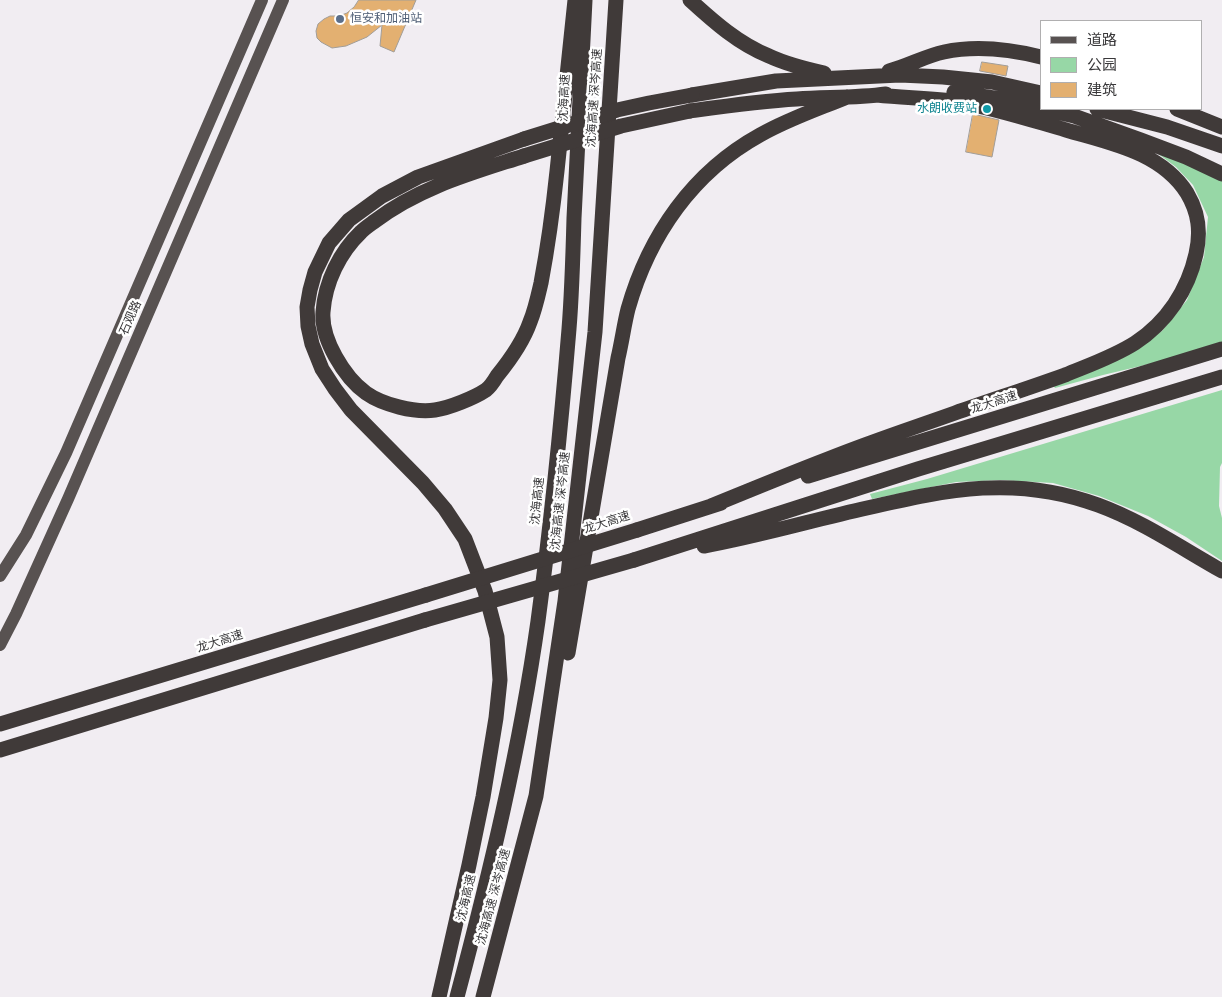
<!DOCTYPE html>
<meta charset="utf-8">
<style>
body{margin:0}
#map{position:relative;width:1222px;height:997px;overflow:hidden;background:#f1edf2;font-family:Poppins,"Noto Sans SC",sans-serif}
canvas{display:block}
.legend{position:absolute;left:1040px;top:20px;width:162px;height:90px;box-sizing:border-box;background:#fff;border:1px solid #b0afb0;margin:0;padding:6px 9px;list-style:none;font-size:15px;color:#39383a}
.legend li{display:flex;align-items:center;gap:10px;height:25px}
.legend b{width:25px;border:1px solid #b0afb0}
</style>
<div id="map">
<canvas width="1222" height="997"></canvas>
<ul class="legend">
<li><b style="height:6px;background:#585251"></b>道路</li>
<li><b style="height:14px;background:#97d7a6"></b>公园</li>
<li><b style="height:14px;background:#e3b071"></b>建筑</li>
</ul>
</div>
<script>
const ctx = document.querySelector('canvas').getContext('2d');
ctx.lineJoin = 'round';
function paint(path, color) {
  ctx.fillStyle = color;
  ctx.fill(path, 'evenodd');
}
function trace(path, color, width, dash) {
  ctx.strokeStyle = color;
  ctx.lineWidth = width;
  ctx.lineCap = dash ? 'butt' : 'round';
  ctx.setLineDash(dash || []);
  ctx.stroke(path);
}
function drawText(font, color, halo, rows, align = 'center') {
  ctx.font = font + ' Poppins,"Noto Sans SC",sans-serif';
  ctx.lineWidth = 5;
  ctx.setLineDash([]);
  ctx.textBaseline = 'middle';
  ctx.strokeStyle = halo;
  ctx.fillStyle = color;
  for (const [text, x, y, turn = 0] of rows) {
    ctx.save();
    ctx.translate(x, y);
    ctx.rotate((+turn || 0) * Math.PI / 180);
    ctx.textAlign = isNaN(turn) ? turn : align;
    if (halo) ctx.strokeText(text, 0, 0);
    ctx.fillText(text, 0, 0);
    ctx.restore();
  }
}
const green = new Path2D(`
 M 1157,153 L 1187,163 L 1222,181 L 1222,342 L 1166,360 L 1103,375 L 1055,388 L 1053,385 L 1124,356 L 1162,331 L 1187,300 L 1204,257 L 1208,217 L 1193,185 L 1176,167 Z
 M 1222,390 L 1222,463 L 1220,467 L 1219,506 L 1222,518 L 1222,561 L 1186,537 L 1148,516 L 1099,496 L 1053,483 L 1001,480 L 956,482 L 872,499 L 870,494 L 927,479 Z`);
const building = new Path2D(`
 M 359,0 L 416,0 L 394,52 L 380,46 L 382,25 L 367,37 L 346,46 L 332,48 L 321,42 L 317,38 L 316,31 L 318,24 L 324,19 L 330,16 L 339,16 L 347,13 L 354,7 Z
 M 982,62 L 1008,66 L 1006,76 L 980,71 Z
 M 973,114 L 999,120 L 992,157 L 966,152 Z`);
const primary = new Path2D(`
 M 0,576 L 26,535 L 66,453 L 262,0
 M 0,645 L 16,614 L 68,499 L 283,0`);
const highway = new Path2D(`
 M 690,0 C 714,22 739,44 769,56 C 786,64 806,69 824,73
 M 889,71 C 908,66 925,56 944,52 C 977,45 1009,49 1041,57
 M 954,92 L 1007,100 L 1041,108
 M 692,95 L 776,81 L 900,75 L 943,77 L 992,82 L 1041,93
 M 1044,109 L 1074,116 L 1141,140 L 1186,157 L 1222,174
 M 1097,109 L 1167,127 L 1222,146
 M 1177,109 L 1222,127
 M 690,111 C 726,106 761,101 797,99 C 827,97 857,98 886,94
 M 524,156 C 472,173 420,187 375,221 C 371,224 365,228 361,232 C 340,252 325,282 323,312 C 321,339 344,377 366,393 C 383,405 415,413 435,410 C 449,408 474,398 486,390 C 490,387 494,381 497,376 C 510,360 523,342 530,322 C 535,310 538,296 541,283 C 548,246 553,209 557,171 C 563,114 569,57 575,0
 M 808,476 L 1222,349
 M 711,506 C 750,490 789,474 828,459 C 870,442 913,428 955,413 C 992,400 1029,388 1065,375 C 1089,365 1113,357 1135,343 C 1167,322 1188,290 1196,254 C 1201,232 1199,213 1187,193 C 1161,152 1110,143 1066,130 C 1031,120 995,108 959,102 C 932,98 904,98 877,95
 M 637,530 L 721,503
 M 704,546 C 759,536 813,520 867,508 C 948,489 1017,475 1098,505 C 1142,521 1181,548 1222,571
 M 634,560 L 918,469 L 1222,377
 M 568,653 L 618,358 C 622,341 624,325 628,309 C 649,235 693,172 760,135 C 788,119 818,109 847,97
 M 0,724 L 426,595
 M 0,750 L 425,620
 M 439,997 L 469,865 L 483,797 L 496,718 L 500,680 L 497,637 L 485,591 L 465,539 L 445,509 L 423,483 L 351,410 L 335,389 L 322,369 L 312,344 L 308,326 L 307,307 L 310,290 L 315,272 L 329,243 L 349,220 L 382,196 L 418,177 L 524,139
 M 457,997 C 490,873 520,748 538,621 C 551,524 561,426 569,329 C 572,292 573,255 574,218 C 578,145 581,73 585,0
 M 483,997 L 536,796 L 565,601 L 595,332 L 616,0`);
const highwayBridge = new Path2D(`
 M 524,139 L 617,110 L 649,103 L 692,95
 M 524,156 L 621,126 L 690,111
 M 426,595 L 637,530
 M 425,620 L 634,560`);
const markers = [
 [340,19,5,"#5c6f8a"],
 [987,109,5,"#0f9aa8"]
];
const serviceNames = [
 ["恒安和加油站",350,19]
];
const streetNames = [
 ["沈海高速",565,98,-87],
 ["沈海高速 深岑高速",595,98,-86],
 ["石观路",131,318,-66],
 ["龙大高速",994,403,-17],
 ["沈海高速",538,501,-84],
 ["沈海高速 深岑高速",561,501,-84],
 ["龙大高速",607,523,-17],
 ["龙大高速",220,642,-17],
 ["沈海高速 深岑高速",494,897,-75],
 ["沈海高速",467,898,-77]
];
const cultureNames = [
 ["水朗收费站",977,109]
];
paint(green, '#97d7a6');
paint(building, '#e3b071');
trace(building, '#a19d98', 1);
trace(primary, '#585251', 12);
trace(highway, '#403a39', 15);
trace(highwayBridge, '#403a39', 15);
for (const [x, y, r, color] of markers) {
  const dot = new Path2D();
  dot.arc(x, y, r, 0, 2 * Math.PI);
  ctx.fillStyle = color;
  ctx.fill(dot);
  trace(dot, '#fff', 2);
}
drawText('12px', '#4e5e75', '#fff', serviceNames, 'left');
drawText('12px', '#39383a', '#fff', streetNames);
drawText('12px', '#0d838f', '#fff', cultureNames, 'right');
</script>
